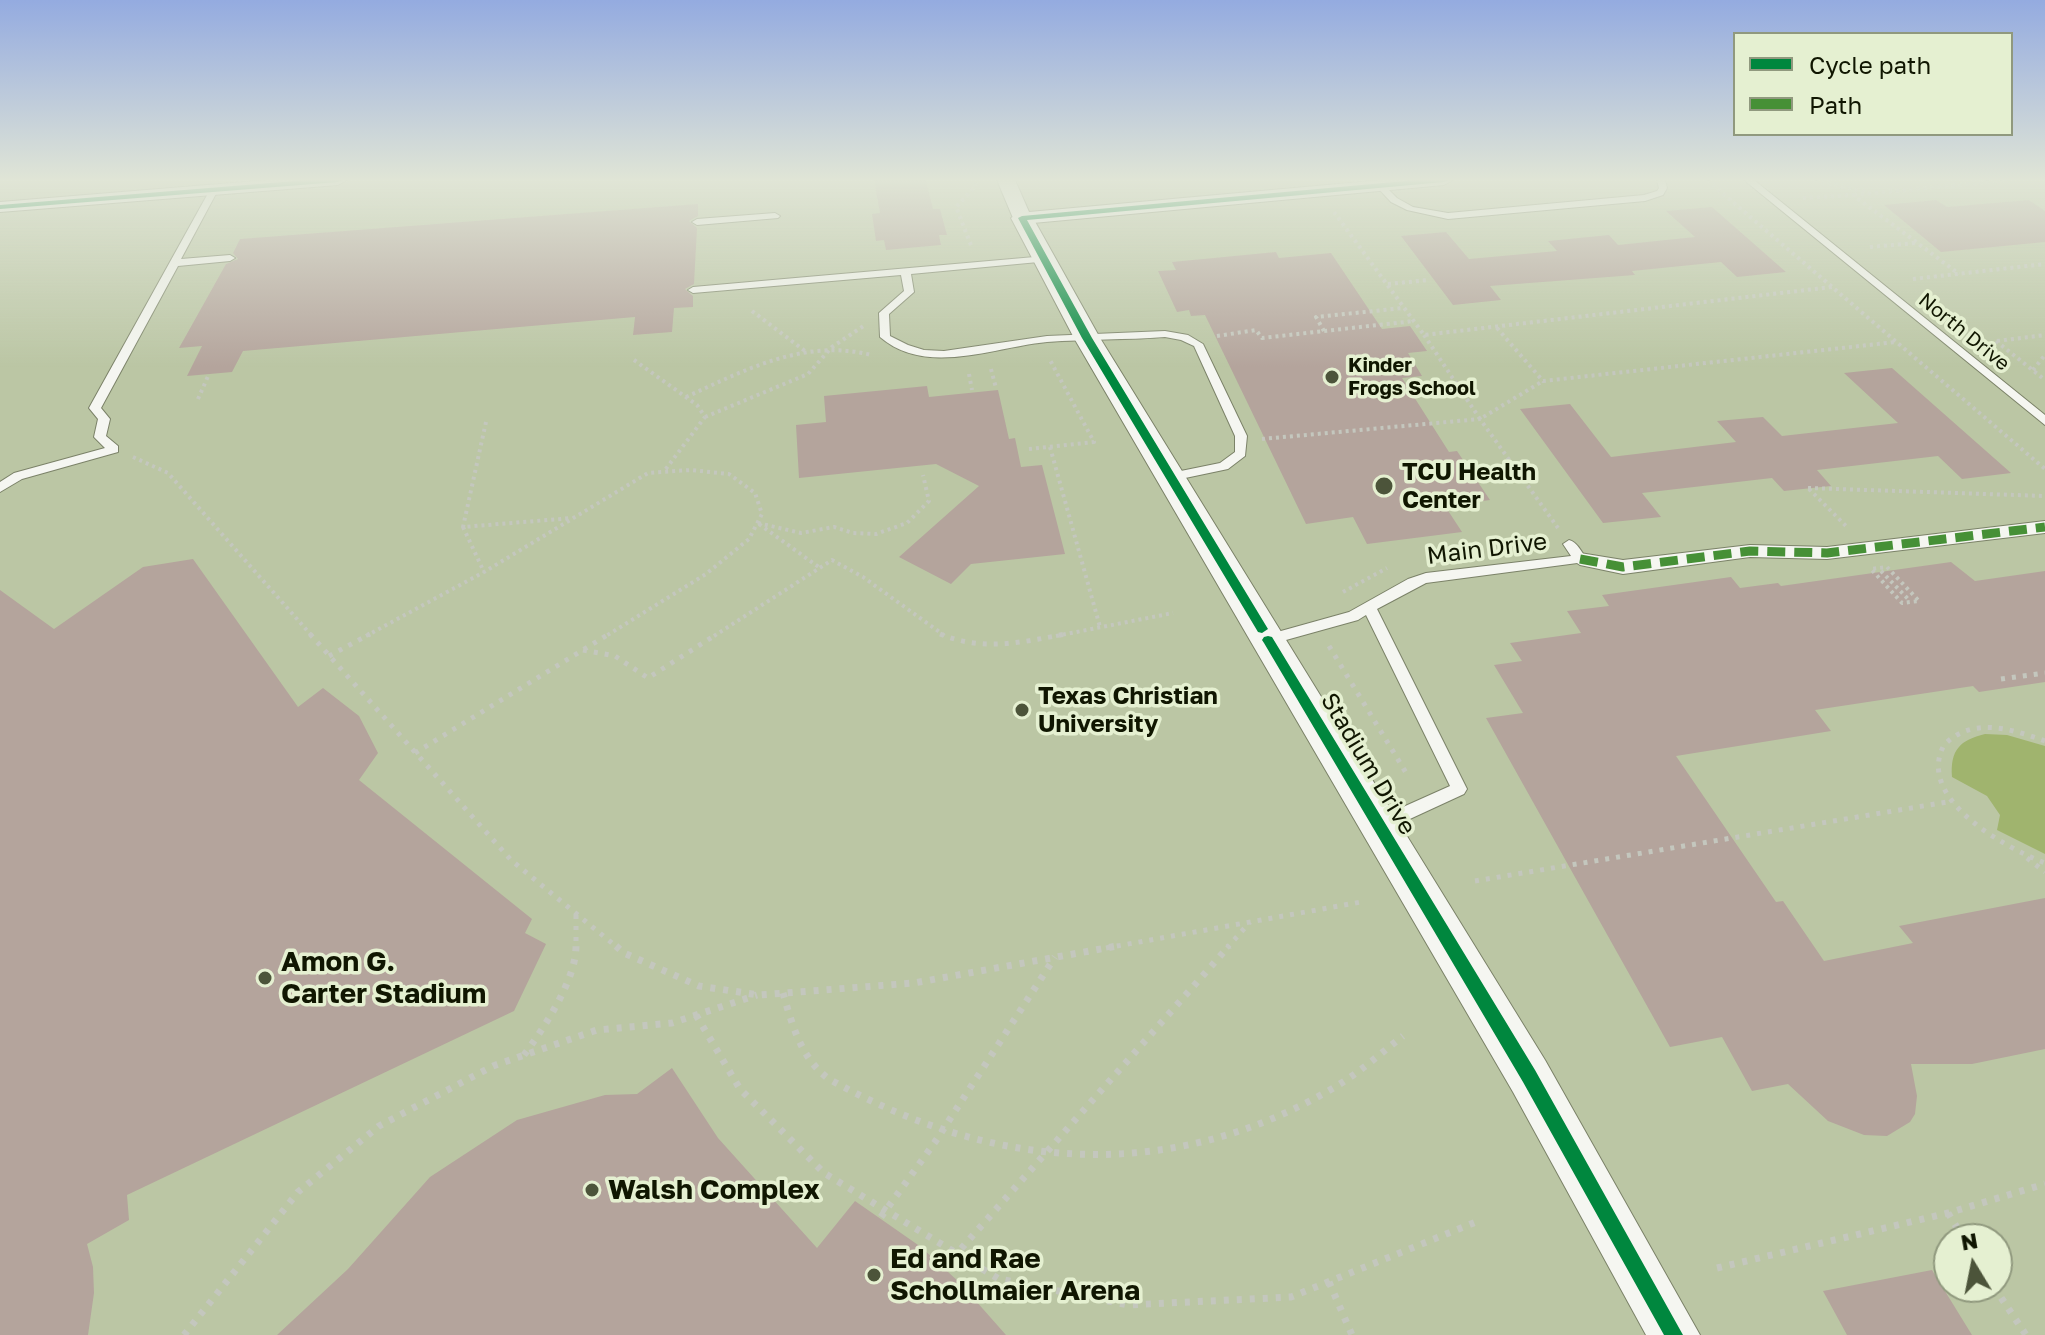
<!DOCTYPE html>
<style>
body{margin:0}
#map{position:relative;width:2045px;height:1335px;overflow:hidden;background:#bbc6a4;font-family:"Golos Text",sans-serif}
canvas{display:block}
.legend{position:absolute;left:1733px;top:32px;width:280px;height:104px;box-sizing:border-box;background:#e5f0d1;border:2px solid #90997e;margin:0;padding:10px 14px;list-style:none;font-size:24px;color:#101601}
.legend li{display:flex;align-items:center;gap:16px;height:40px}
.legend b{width:40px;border:2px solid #90997e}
.north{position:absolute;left:1933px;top:1223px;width:80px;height:80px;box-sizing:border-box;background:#e5f0d1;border:2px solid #90997e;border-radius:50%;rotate:350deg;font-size:22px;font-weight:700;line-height:32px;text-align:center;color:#101601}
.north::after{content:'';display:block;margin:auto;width:28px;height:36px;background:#4c543a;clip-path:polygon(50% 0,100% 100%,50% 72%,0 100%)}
</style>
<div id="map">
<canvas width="2045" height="1335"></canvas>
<ul class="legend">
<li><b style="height:10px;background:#00873e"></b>Cycle path</li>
<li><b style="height:10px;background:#469036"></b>Path</li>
</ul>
<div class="north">N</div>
</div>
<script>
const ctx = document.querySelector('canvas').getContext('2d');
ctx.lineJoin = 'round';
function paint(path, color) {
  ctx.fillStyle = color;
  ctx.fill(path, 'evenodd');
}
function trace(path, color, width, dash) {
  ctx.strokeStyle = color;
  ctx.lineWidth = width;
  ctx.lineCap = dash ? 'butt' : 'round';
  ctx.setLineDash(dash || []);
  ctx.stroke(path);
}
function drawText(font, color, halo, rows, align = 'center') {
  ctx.font = font + ' "Golos Text",sans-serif';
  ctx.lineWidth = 7;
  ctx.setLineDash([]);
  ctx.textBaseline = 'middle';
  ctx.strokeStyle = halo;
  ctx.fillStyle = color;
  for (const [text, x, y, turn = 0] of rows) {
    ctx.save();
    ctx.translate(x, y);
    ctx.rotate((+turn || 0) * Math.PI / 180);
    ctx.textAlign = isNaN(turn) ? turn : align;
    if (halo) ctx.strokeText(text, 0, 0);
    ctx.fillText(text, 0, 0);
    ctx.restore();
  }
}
const green = new Path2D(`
 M 1985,734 L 2007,735 L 2045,746 L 2045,854 L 1997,830 L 2000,815 L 1987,796 L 1952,777 C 1950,750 1960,740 1985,734 Z`);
const building = new Path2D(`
 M 874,180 L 926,180 L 933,209 L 940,209 L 947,235 L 939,235 L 941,245 L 886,250 L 884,240 L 876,241 L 872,214 L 880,213 Z
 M 1936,200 L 1947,207 L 2029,200 L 2045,211 L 2045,242 L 1941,252 L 1884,205 Z
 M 698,204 L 698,216 L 689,221 L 697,228 L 694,284 L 685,289 L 693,296 L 693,307 L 674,308 L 672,332 L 633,335 L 635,317 L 243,351 L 232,372 L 187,376 L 202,346 L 179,348 L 226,264 L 238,259 L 233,253 L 240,239 Z
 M 1712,207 L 1786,272 L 1737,277 L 1721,262 L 1632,271 L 1635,275 L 1490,286 L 1501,300 L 1453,305 L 1401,236 L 1446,232 L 1469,259 L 1557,251 L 1548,241 L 1609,235 L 1618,245 L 1695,237 L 1666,211 Z
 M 1276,252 L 1279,258 L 1331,253 L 1382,329 L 1410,326 L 1427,351 L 1408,353 L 1422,376 L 1402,378 L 1449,452 L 1457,451 L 1490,500 L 1445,506 L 1462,532 L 1367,544 L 1353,517 L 1306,524 L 1205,315 L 1191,316 L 1189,310 L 1177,312 L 1158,271 L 1176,270 L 1172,262 Z
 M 1892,368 L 2011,473 L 1962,479 L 1938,456 L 1817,470 L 1831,486 L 1784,491 L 1772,478 L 1642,493 L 1661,517 L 1603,523 L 1520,409 L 1570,404 L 1611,457 L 1736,442 L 1717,421 L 1763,417 L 1782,436 L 1898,423 L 1844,373 Z
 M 927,386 L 929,397 L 998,390 L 1009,439 L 1015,438 L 1021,467 L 1042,465 L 1065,554 L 971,564 L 951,584 L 899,557 L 979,486 L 936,464 L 799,478 L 796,425 L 826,422 L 824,396 Z
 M 193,559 L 298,707 L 323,688 L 359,716 L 378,753 L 359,780 L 532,919 L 525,933 L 546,944 L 514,1011 L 127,1195 L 129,1220 L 87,1244 L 93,1267 L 94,1293 L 88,1335 L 0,1335 L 0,590 L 54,629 L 143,567 Z
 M 1951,562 L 1975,581 L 2045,571 L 2045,682 L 1979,692 L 1973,686 L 1815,710 L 1831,731 L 1676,756 L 1776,902 L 1783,901 L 1824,961 L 1913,943 L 1899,926 L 2045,898 L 2045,1049 L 1972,1064 L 1911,1064 L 1917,1096 L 1915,1114 L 1910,1122 L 1887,1136 L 1864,1135 L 1828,1121 L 1788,1084 L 1752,1091 L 1722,1037 L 1670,1047 L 1486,718 L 1523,713 L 1494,665 L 1522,661 L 1510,643 L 1581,633 L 1567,611 L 1609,606 L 1602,595 L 1731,577 L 1740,588 L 1778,583 L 1781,586 Z
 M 672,1068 L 718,1138 L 817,1248 L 855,1201 L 921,1247 L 960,1283 L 1006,1335 L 277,1335 L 348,1269 L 430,1177 L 517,1120 L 605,1095 L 637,1094 Z
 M 1932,1270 L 1972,1335 L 1847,1335 L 1823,1291 Z`);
const pathFar2 = new Path2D(`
 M 1707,180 L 2045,469
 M 1814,180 L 1866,192
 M 1854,195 L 2008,180
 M 1803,198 L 1853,195 L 1959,274
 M 1334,212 L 1424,335 L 1832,287
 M 971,245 L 956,207 L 976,186 L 975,180
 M 1870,247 L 1915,243
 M 1913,279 L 2045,264
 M 1388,284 L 1429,280
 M 752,311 L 805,351
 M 1497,328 L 1543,381 L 1896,342
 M 1324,331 L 1316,317 L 1403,308
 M 1424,335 L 1480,419 L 1543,381
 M 1217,336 L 1256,330 L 1262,338 L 1414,321
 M 1996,341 L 2045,380
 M 1997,341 L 2045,335
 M 634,360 L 697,405 L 705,417 L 665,470
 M 991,369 L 996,388
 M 2033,370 L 2045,355
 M 969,374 L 972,390
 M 686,397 C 745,370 805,338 871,355
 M 198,399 L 209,374
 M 705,417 L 808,374 L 832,347 L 865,325
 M 486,422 L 463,527 L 572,518
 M 1262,439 L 1480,419 L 1558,528
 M 1050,447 L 1100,627
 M 1029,449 L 1094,442 L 1050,360
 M 133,457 L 168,473 L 312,636
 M 1808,488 L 2045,496
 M 1809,489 L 1847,527
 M 758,523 L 801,533 L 834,527 L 853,533 L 876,534 L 907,523 L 929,501 L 923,475
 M 759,524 L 820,568
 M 463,527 L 484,572
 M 1887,567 L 1919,601 L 1902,603 L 1871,569 Z
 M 1881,571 L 1910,601
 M 1343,592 L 1387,568
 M 366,636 L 484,572 L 648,473 L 691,470 L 729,474 L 755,493 L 762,514 L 749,539 L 706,574 L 606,636
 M 714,636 L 832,560 L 863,577 L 945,636
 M 1056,636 L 1173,613`);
const pathFar1 = new Path2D(`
 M 310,634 L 511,860 L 618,948
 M 940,634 C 984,652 1022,642 1066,634
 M 1329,646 L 1408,776
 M 583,650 L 615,656 L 648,678 L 717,634
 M 329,656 L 370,634
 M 2001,679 L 2045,673
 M 2045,741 C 2012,729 1972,716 1944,745 C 1915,799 2006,848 2045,863
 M 415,753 L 609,634
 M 2027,858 L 2045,872
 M 1475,881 L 1953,801
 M 576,915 L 576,948
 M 1106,948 L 1361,902
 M 1227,948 L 1250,922`);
const path = new Path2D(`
 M 616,946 L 624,953 L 699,986 L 759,995 L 914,983 L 1117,946
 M 783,993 C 792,1024 801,1059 829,1079 C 993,1171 1169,1185 1335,1087 C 1359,1073 1381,1053 1403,1036
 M 696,1015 L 740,1089 L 824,1173 L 999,1279 L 1128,1305 L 1291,1297 L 1476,1222
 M 524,1055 C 544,1028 576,980 576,946
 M 1948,1213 L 1964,1239
 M 881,1217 L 935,1142 L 1055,957
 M 944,1268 L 1229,946
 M 1717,1268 L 1948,1213 L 2045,1184
 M 1329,1282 L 1352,1335
 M 1994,1287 L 2026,1335
 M 184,1335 L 298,1192 L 379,1126 L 493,1066 L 597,1030 L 672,1023 L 757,995`);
const service = new Path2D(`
 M 1657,180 L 1665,180 L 1667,188 L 1663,195 L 1645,201 L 1448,219 L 1407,210 L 1391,202 L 1376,186 L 1383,184 L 1397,198 L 1413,207 L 1448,213 L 1644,195 L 1657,191 L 1659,188 Z
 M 1744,180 L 1754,180 L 2045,415 L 2045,425 Z
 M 211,188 L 218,190 L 181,259 L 230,255 L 235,258 L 230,261 L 178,266 L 101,408 L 110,419 L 106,436 L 118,446 L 118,452 L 22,479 L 0,492 L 0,482 L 14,473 L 105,448 L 94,437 L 98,419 L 89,408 Z
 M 775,213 L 780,216 L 778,218 L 697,225 L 692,222 L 697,219 Z
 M 1046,256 L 1049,257 L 1049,261 L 911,274 L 914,292 L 889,314 L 890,336 L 908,345 L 924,350 L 944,351 L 1047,336 L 1165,331 L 1188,335 L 1203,344 L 1247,436 L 1245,456 L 1228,469 L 1171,481 L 1165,477 L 1171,473 L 1220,463 L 1235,452 L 1235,436 L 1194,346 L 1181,340 L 1165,337 C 1126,340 1086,339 1047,342 C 994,347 926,377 880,337 L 879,313 L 904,291 L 901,275 L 693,293 L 688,290 L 693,287 Z
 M 1569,540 C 1577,542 1582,552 1586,559 L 1585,562 L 1426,583 L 1377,609 L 1467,789 L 1464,794 L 1386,830 L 1380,832 L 1374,830 L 1372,825 L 1374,820 L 1450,786 L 1366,615 L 1358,620 L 1268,645 L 1261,640 L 1263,636 L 1349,612 L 1408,579 L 1426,573 L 1571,556 L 1563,544 Z`);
const pedestrian = new Path2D(`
 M 2045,521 L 2045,533 L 1827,559 L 1750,557 L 1623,574 L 1580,565 L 1571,559 L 1580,553 L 1623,560 L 1750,545 L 1827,547 Z`);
const minor = new Path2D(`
 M 268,180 L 347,180 L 338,185 L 0,212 L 0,202 Z
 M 997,180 L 1015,180 L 1029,212 L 1382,180 L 1453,180 L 1444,185 L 1022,224 L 1013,218 Z`);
const tertiary = new Path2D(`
 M 1022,211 L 1033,218 L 1100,338 L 1545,1060 L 1700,1335 L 1646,1335 L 1513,1092 L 1074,338 L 1011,218 Z`);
const quiet = new Path2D(`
 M 1580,559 L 1623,567 L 1750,551 L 1827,553 L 2045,527`);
const cycleway = new Path2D(`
 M 307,180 L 342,180 L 338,182 L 0,209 L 0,205 Z
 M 1416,180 L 1448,180 L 1444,182 L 1027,220 L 1092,338 L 1268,629 L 1262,633 L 1258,632 L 1082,338 L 1018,218 L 1022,216 Z
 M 1268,636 L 1272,637 L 1535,1070 L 1683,1335 L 1664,1335 L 1523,1082 L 1264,643 L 1262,640 L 1264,637 Z`);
const markers = [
 [1332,377,8,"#4c543a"],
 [1384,486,10,"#4c543a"],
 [1022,710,8,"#4c543a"],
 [265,978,8,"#4c543a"],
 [592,1190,8,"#4c543a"],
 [874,1275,8,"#4c543a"]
];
const farStreetnames = [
 ["North Drive",1964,332,39]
];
const farPoinames = [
 ["Kinder",1348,366],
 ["Frogs School",1348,389]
];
const poiNames = [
 ["TCU Health",1402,472],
 ["Center",1402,500],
 ["Texas Christian",1038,696],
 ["University",1038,724]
];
const streetNames = [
 ["Main Drive",1487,549,-7],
 ["Stadium Drive",1368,764,59]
];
const nearPoinames = [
 ["Amon G.",281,962],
 ["Carter Stadium",281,994],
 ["Walsh Complex",608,1190],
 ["Ed and Rae",890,1259],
 ["Schollmaier Arena",890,1291]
];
paint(green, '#a0b46e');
paint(building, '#b4a49c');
trace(service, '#7b8268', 2);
trace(pedestrian, '#7b8268', 2);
trace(minor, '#7b8268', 2);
trace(tertiary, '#7b8268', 2);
trace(pathFar2, '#c4c7be', 4, [3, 4]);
trace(pathFar1, '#c4c7be', 5, [4, 7]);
trace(path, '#c4c7be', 7, [5, 8]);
paint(service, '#f5f6f1');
paint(pedestrian, '#f5f6f1');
paint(minor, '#f5f6f1');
paint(tertiary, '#f5f6f1');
trace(quiet, '#469036', 9, [18, 9]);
paint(cycleway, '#00873e');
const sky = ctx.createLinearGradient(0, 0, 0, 367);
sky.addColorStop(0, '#94abe0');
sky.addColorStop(0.49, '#e0e5d6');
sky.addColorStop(1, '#e0e5d600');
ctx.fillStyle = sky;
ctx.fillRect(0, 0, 2045, 367);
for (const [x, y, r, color] of markers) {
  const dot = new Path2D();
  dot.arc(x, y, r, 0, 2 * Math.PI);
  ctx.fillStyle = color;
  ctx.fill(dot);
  trace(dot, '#e5f0d1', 3);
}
drawText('20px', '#101601', '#e5f0d1', farStreetnames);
drawText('bold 20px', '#101601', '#e5f0d1', farPoinames, 'left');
drawText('bold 24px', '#101601', '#e5f0d1', poiNames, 'left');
drawText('24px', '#101601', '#e5f0d1', streetNames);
drawText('bold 28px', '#101601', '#e5f0d1', nearPoinames, 'left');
</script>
